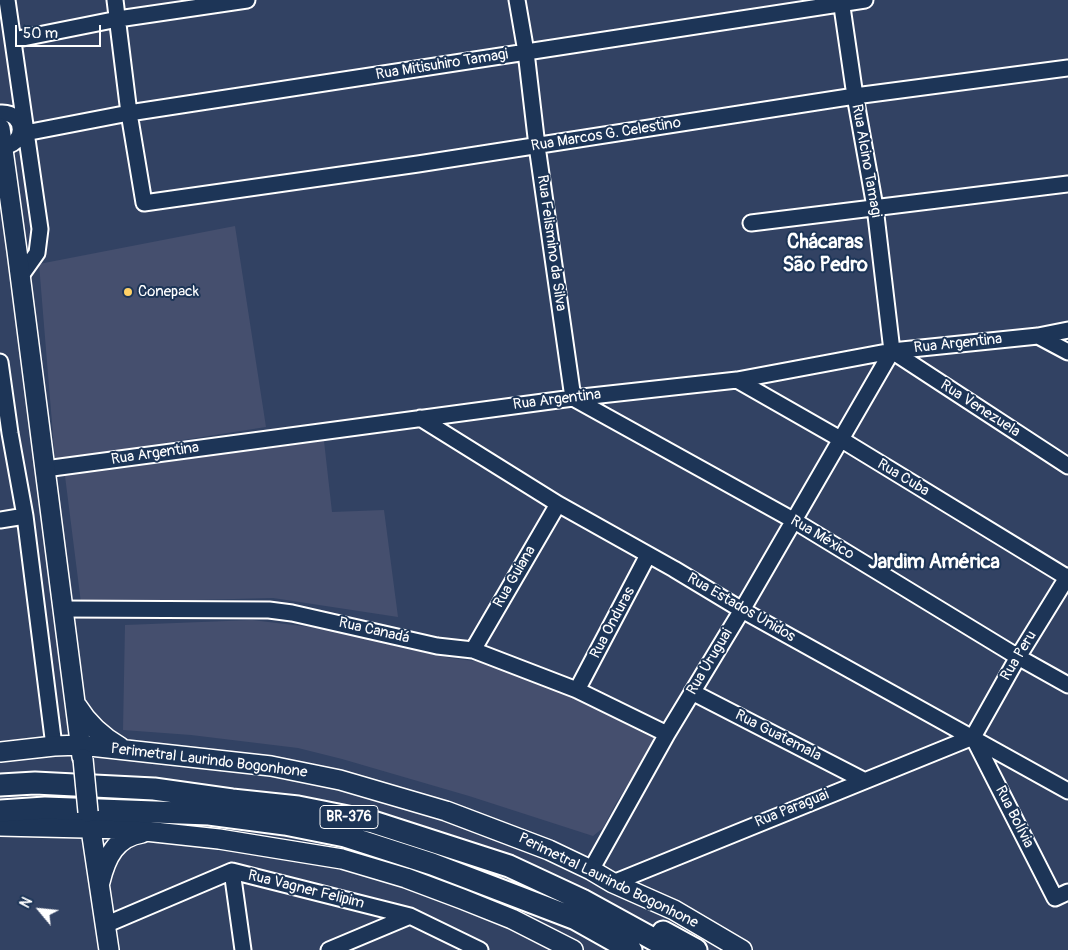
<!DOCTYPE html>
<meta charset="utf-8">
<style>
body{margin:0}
#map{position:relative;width:1068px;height:950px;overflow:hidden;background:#324263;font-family:Pangolin,sans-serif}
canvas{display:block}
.north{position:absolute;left:15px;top:885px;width:50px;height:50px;-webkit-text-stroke:4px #1d3557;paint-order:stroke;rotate:298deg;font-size:14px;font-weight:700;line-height:20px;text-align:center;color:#fff}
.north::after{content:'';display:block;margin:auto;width:18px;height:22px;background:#fff;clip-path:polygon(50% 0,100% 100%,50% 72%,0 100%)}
.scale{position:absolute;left:15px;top:25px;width:86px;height:22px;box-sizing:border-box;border:2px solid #fff;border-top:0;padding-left:6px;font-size:15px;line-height:18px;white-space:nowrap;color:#fff;-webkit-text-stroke:4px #1d3557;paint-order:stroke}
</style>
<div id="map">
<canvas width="1068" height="950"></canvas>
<div class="north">N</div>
<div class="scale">50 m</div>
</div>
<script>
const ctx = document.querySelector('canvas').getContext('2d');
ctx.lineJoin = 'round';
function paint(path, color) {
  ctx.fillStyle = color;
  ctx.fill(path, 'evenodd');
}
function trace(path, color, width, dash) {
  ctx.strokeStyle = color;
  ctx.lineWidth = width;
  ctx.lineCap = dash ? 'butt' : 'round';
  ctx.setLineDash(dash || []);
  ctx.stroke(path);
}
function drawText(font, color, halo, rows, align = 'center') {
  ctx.font = font + ' Pangolin,sans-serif';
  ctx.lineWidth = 4;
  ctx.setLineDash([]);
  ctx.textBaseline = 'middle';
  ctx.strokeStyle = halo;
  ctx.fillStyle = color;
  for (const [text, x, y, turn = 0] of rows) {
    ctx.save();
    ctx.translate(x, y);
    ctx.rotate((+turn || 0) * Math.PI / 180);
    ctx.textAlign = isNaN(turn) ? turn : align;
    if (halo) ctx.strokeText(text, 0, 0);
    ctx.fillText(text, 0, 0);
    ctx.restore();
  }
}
const built = new Path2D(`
 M 235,226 L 266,427 L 55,460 L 39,264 Z
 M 324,441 L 332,512 L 384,510 L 398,617 L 273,598 L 81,603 L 65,476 Z
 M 252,620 L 343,631 L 398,647 L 450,658 L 497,664 L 658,735 L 643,762 L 616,803 L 603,828 L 593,836 L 469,796 L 342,759 L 298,748 L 191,735 L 123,730 L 125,625 Z`);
const minor = new Path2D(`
 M 7,0 L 40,229 L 37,253 L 20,277
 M 115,0 L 129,113 L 144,203 L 418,164 L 855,96 L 1068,68
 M 517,0 L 526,52 L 537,146 L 573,398 L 793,520 L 1018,657 L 1068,685
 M 841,0 L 855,96 L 875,207 L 892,351
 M 13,40 L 118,19 L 247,0
 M 0,113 C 27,111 27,148 0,146
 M 20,134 L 129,113 L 865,0
 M 751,223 L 1068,184
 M 1038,336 L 1068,352
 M 892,351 L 1068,466
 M 0,362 L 10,433 L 25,516 L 54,746
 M 737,380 L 842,440 L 1068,578
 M 420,418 L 558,504 L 674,569 L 742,610 L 1068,791
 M 45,469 L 573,398 L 737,380 L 892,351 L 1038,336 L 1068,330
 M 0,520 L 25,516
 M 63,609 L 269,610 L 292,613 L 437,646 L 473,650 L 577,690 L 667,734
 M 473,650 L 558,504
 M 577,690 L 648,555
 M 692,692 L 863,780
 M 973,737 L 1055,898 L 1068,892
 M 973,737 L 1018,657 L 1068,576
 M 591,870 L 667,734 L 742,610 L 892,351
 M 232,871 L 243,950
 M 613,883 L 973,737
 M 105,925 L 232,871 L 410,916 L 480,950
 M 329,950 L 410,916`);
const major = new Path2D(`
 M 0,128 L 17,251 L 82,757
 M 77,706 C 88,724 101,736 120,747
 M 0,752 L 54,746 L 81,745 L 271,766 L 340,780 L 446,811 L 549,850 L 591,870 L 613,883 L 674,910 L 742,950
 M 89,816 L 109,950
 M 0,826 L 127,829 L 219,839 L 342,859 L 406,878 L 462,899 L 512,919 L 573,950
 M 100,882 C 106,857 116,837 142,833`);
const highway = new Path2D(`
 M 0,785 L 35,783 L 154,789 L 232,800 L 298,807 L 373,822 L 509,866 L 582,900 L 673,950
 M 0,811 L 45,808 L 209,814 L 285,824 L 345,836 L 432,864 L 576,919 L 631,950
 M 663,932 L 696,950`);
const majorBridge = new Path2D(`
 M 83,759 L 88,812`);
const markers = [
 [128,292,5,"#ffd166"]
];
const shields = [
 [349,817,58]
];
const shieldNames = [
 ["BR-376",349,817]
];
const streetNames = [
 ["Rua Mitisuhiro Tamagi",442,65,-9],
 ["Rua Marcos G. Celestino",606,135,-9],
 ["Rua Alcino Tamagi",866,161,80],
 ["Rua Felismino da Silva",551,243,82],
 ["Rua Argentina",958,344,-6],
 ["Rua Argentina",557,400,-7],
 ["Rua Venezuela",980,409,33],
 ["Rua Argentina",155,454,-8],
 ["Rua Cuba",903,478,31],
 ["Rua México",822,538,31],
 ["Rua Guiana",515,577,-60],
 ["Rua Estados Unidos",741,608,30],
 ["Rua Onduras",613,623,-62],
 ["Rua Canadá",374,631,13],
 ["Rua Peru",1019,656,-59],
 ["Rua Uruguai",710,662,-59],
 ["Rua Guatemala",778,736,27],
 ["Perimetral Laurindo Bogonhone",209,761,7],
 ["Rua Paraguai",792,809,-22],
 ["Rua Bolívia",1014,817,63],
 ["Perimetral Laurindo Bogonhone",608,881,26],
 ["Rua Vagner Felipim",306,890,14]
];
const poiNames = [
 ["Conepack",138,292]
];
const districtNames = [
 ["Chácaras",825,243],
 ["São Pedro",825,266],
 ["Jardim América",934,563]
];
paint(built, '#454f6e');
trace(minor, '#fff', 19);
trace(major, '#fff', 22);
trace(highway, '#fff', 25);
trace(minor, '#1d3557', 15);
trace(major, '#1d3557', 19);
trace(highway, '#1d3557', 21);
trace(majorBridge, '#fff', 22, []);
trace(majorBridge, '#1d3557', 19);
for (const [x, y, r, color] of markers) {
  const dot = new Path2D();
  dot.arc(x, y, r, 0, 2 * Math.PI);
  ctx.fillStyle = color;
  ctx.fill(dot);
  trace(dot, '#1d3557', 2);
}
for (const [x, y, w] of shields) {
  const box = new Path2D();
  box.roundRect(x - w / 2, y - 11.5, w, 23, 4);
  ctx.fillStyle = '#1d3557';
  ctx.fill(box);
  trace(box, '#fff', 1);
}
drawText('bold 14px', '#fff', null, shieldNames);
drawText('15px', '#fff', '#1d3557', streetNames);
drawText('15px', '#fff', '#1d3557', poiNames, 'left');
drawText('bold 20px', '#fff', '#1d3557', districtNames);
</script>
